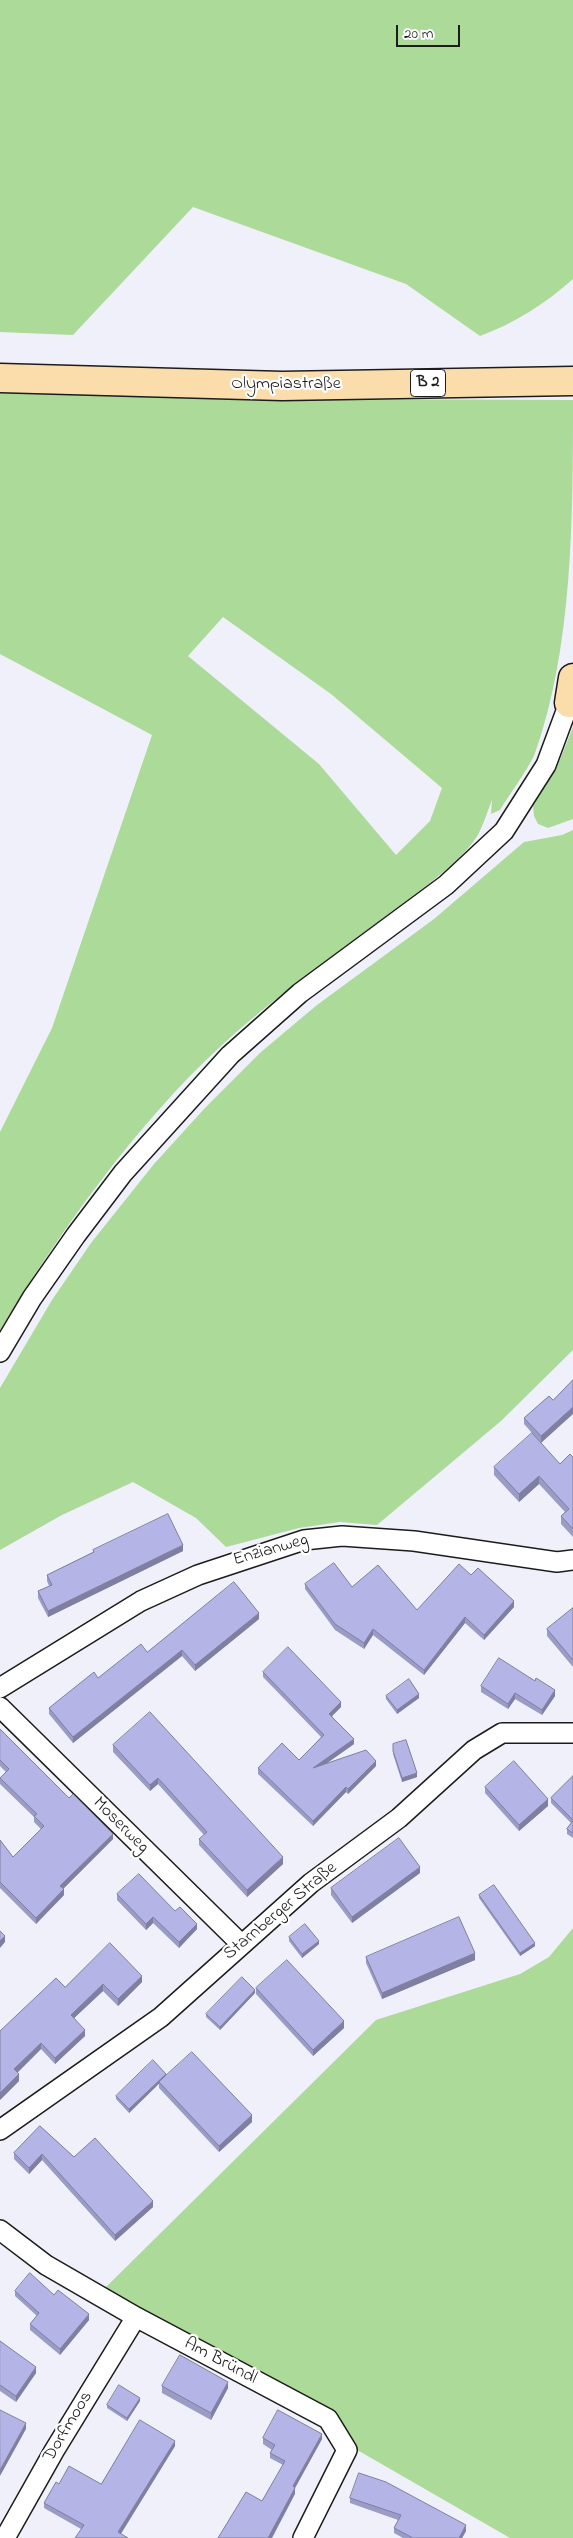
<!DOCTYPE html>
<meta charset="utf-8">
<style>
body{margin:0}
#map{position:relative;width:573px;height:2538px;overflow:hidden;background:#f0f0fa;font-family:"Indie Flower",sans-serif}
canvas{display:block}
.scale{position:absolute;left:396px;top:25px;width:64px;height:22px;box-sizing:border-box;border:2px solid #1c1c1c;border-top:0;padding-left:6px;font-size:15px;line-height:18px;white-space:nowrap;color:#1c1c1c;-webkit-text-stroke:4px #fff;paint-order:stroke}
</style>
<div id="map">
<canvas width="573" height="2538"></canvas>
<div class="scale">20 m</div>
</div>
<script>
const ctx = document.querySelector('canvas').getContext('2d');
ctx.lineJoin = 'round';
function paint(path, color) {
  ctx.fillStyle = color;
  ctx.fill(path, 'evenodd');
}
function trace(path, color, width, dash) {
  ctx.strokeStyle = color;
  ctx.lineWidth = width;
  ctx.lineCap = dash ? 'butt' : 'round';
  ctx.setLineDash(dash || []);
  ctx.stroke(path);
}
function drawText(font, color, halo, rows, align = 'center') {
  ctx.font = font + ' "Indie Flower",sans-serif';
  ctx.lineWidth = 4.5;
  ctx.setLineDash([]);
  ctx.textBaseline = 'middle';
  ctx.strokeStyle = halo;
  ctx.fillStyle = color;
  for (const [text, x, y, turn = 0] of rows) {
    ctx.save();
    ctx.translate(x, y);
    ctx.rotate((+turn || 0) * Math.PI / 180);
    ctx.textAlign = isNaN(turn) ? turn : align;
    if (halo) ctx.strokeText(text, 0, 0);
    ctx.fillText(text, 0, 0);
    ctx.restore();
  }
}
const green = new Path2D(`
 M 0,0 L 573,0 L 573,279 C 545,304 515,323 480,336 L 406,284 L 193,207 L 73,335 L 0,332 Z
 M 0,386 L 301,399 L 573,400 C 573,516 573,649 534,756 C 524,775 511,792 500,810 L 491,814 L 492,800 C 487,812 483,827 476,838 C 457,866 409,898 382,919 C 327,960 272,999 222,1045 C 137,1123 59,1232 0,1331 L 0,1132 L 52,1028 L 152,735 L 0,654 ZM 223,617 L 331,694 L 442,788 L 430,821 L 396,855 L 319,764 L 188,656 Z
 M 573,727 L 573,819 L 548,828 L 538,824 L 534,816 L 533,806 L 557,767 Z
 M 573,830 L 573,1350 L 501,1421 L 377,1525 L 340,1522 L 299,1528 L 226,1547 L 196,1518 L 133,1482 L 62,1515 L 0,1550 L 0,1388 L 52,1300 L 91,1243 L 154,1164 L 204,1109 L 261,1052 L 317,1005 L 434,919 L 524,842 L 562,835 Z
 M 573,1928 L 573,2538 L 510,2538 L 352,2447 L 332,2416 L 102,2291 L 376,2020 L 520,1974 L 549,1957 Z`);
const minor = new Path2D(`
 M 0,1352 L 32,1298 L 76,1235 L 123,1173 L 230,1055 L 300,993 L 446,885 L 504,831 L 546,765 L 569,703
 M 0,1688 L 141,1601 L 198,1575 L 304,1540 L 342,1536 L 414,1541 L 557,1562 L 573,1560
 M 0,1707 L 241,1944
 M 0,2130 L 161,2017 L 311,1883 L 399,1818 L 474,1750 L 502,1733 L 573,1733
 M 0,2230 L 46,2265 L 136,2317 L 328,2419 L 347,2450 L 303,2538
 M 5,2538 L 54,2451 L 136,2317`);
const primary = new Path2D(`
 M 0,378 L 282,386 L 573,381
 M 569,703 L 573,678`);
const wall = new Path2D(`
 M 549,1396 L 541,1443 L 524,1424 L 524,1418 Z
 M 573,1457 L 573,1537 L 561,1524 L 561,1516 L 565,1512 L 539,1484 L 519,1502 L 494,1475 L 494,1467 L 560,1464 Z
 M 93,1550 L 183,1551 L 48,1617 L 38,1598 L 38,1591 L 49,1586 L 47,1581 L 47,1575 L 93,1552 Z
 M 471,1575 L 514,1607 L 484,1640 L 465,1623 L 424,1675 L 373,1635 L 364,1649 L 335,1630 L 305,1589 L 305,1584 L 352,1587 L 417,1610 Z
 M 573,1608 L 573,1667 L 547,1636 L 547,1629 Z
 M 259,1619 L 195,1671 L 182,1656 L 73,1743 L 49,1714 L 49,1708 L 98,1678 L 147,1652 Z
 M 263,1672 L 341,1707 L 332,1716 L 354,1744 L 327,1763 L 376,1766 L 348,1794 L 346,1792 L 313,1826 L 258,1774 L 258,1768 L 299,1760 L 321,1737 L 263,1677 Z
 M 535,1681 L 555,1696 L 542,1715 L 515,1699 L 508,1709 L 481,1692 L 481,1686 Z
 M 386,1696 L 419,1698 L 397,1714 L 386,1699 Z
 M 0,1729 L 69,1798 L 113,1839 L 63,1889 L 64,1895 L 36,1924 L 0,1888 L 0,1840 L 13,1857 L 41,1829 L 34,1822 L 34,1817 L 0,1784 L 0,1778 L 6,1772 L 0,1766 Z
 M 393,1744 L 417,1777 L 402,1782 L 393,1754 Z
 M 113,1745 L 283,1864 L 247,1897 L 199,1845 L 199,1839 L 204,1835 L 158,1784 L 150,1791 L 113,1752 Z
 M 573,1776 L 573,1838 L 567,1834 L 567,1829 L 571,1823 L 551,1803 L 551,1798 Z
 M 485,1787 L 548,1806 L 519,1831 L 485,1793 Z
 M 420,1873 L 352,1923 L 331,1895 L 331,1888 Z
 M 117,1894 L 175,1911 L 197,1929 L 179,1948 L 153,1923 L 146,1930 L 117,1900 Z
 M 479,1895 L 535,1946 L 520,1956 L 479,1898 Z
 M 289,1937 L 319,1944 L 302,1958 L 289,1941 Z
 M 366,1957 L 475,1960 L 382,1999 L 366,1963 Z
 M 142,1982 L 118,2006 L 103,1991 L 74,2018 L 85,2036 L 55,2064 L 41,2049 L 17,2073 L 19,2081 L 0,2100 L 65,1987 Z
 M 256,1988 L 344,2028 L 313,2056 L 256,1994 Z
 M 255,1993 L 220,2030 L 206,2017 L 206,2014 Z
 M 166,2076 L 252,2122 L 219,2152 L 159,2088 L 159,2083 L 129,2113 L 116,2099 L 116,2096 Z
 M 40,2126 L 74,2157 L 153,2207 L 115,2241 L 42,2160 L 29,2174 L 14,2159 L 14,2153 Z
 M 15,2291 L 89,2320 L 60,2355 L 30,2330 L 30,2324 L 37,2316 L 15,2296 Z
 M 0,2341 L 36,2373 L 16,2402 L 0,2391 Z
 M 162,2386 L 228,2388 L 211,2420 L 162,2393 Z
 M 140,2401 L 127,2421 L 107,2408 L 107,2405 Z
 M 263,2438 L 322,2439 L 295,2488 L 295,2494 L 262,2501 L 283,2465 L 270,2458 L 270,2453 L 272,2450 L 263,2444 Z
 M 175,2446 L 121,2534 L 81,2529 L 44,2508 L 44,2503 L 59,2484 L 101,2484 Z
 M 350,2498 L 466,2531 L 462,2538 L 403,2538 L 394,2533 L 394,2528 L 398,2520 L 350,2503 Z`);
const shadedWall = new Path2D(`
 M 573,1407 L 573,1414 L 541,1443 L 541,1436 Z
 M 539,1476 L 539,1484 L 519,1502 L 519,1494 Z
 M 183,1545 L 183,1551 L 48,1617 L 48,1611 Z
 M 514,1601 L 514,1607 L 484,1640 L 484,1635 Z
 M 259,1613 L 259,1619 L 195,1671 L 195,1665 Z
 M 465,1617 L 465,1623 L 424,1675 L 424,1670 Z
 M 373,1629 L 373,1635 L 364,1649 L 364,1643 Z
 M 182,1650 L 182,1656 L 73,1743 L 73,1737 Z
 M 555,1690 L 555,1696 L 542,1715 L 542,1710 Z
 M 515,1693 L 515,1699 L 508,1709 L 508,1704 Z
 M 419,1694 L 419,1698 L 397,1714 L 397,1710 Z
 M 341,1702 L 341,1707 L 329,1719 L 329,1714 Z
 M 354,1739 L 354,1744 L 313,1773 L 313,1768 Z
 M 376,1761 L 376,1766 L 348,1794 L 348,1789 Z
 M 417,1773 L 417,1777 L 402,1782 L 402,1778 Z
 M 158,1778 L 158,1784 L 150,1791 L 150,1785 Z
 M 346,1787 L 346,1792 L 313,1826 L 313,1821 Z
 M 548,1799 L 548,1806 L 519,1831 L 519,1825 Z
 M 113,1834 L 113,1839 L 60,1892 L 60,1886 Z
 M 283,1857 L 283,1864 L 247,1897 L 247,1890 Z
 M 420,1867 L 420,1873 L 352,1923 L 352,1917 Z
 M 64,1889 L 64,1895 L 36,1924 L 36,1918 Z
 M 153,1917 L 153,1923 L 146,1930 L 146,1924 Z
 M 197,1924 L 197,1929 L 179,1948 L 179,1942 Z
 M 5,1936 L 5,1942 L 0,1948 L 0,1941 Z
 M 319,1941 L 319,1944 L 302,1958 L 302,1954 Z
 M 535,1943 L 535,1946 L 520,1956 L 520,1953 Z
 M 475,1953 L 475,1960 L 382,1999 L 382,1993 Z
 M 142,1976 L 142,1982 L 118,2006 L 118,1999 Z
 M 103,1984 L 103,1991 L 71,2021 L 71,2015 Z
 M 255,1990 L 255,1993 L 220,2030 L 220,2027 Z
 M 344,2021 L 344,2028 L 313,2056 L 313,2050 Z
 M 85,2030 L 85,2036 L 55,2064 L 55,2058 Z
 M 41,2043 L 41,2049 L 14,2076 L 14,2069 Z
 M 19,2074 L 19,2081 L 0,2100 L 0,2093 Z
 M 166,2074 L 166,2077 L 129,2113 L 129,2109 Z
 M 252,2115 L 252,2122 L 219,2152 L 219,2146 Z
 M 42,2154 L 42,2160 L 29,2174 L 29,2168 Z
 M 153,2201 L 153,2207 L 115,2241 L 115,2235 Z
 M 89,2314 L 89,2320 L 60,2355 L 60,2349 Z
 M 36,2367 L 36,2373 L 16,2402 L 16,2396 Z
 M 228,2382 L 228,2388 L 211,2420 L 211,2413 Z
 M 140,2398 L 140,2401 L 127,2421 L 127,2418 Z
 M 26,2423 L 26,2429 L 0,2476 L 0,2470 Z
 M 322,2434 L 322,2439 L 295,2488 L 295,2494 L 272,2538 L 268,2538 L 293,2486 Z
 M 175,2441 L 175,2446 L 118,2538 L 118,2532 Z
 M 466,2525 L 466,2531 L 462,2538 L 459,2538 Z`);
const building = new Path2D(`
 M 573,1380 L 573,1407 L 541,1436 L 524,1418 L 549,1396 L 553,1400 Z
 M 532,1433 L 560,1464 L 570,1454 L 573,1457 L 573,1529 L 561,1516 L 569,1509 L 539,1476 L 519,1494 L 494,1467 Z
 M 168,1514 L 183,1545 L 48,1611 L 38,1591 L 52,1585 L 47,1575 L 94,1552 L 93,1550 Z
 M 334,1563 L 352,1587 L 378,1565 L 417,1610 L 459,1564 L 471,1575 L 478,1568 L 514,1601 L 484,1635 L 465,1617 L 424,1670 L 373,1629 L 364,1643 L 335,1624 L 305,1584 Z
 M 234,1582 L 259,1613 L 195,1665 L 182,1650 L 73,1737 L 49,1708 L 94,1672 L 98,1678 L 141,1644 L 147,1652 Z
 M 573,1608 L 573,1660 L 547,1629 Z
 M 288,1647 L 341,1702 L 329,1714 L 354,1739 L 313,1768 L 366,1750 L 376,1761 L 348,1789 L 346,1787 L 313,1821 L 258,1768 L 282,1743 L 299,1760 L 324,1735 L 263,1672 Z
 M 499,1658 L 535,1681 L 536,1678 L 555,1690 L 542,1710 L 515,1693 L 508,1704 L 481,1686 Z
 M 409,1679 L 419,1694 L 397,1710 L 386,1696 Z
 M 150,1712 L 283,1857 L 247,1890 L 199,1839 L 207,1832 L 158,1778 L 150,1785 L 113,1745 Z
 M 0,1729 L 69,1798 L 73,1794 L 113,1834 L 60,1886 L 64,1889 L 36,1918 L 0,1882 L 0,1840 L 13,1857 L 44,1826 L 34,1816 L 37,1814 L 0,1778 L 9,1769 L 0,1760 Z
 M 406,1740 L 417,1773 L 402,1778 L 393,1751 L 393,1744 Z
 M 514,1761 L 548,1799 L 519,1825 L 485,1787 Z
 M 573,1776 L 573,1820 L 551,1798 Z
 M 573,1821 L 573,1833 L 567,1829 Z
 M 399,1838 L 420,1867 L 352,1917 L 331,1888 Z
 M 139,1874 L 175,1911 L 180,1907 L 197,1924 L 179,1942 L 153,1917 L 146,1924 L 117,1894 Z
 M 494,1885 L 535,1943 L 520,1953 L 479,1895 Z
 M 459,1917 L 475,1953 L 382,1993 L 366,1957 Z
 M 305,1924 L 319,1941 L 302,1954 L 289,1937 Z
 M 0,1931 L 5,1936 L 0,1941 Z
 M 110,1943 L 142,1976 L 118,1999 L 103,1984 L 71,2015 L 85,2030 L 55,2058 L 41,2043 L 14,2069 L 19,2074 L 0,2093 L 0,2031 L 56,1978 L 65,1987 Z
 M 287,1960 L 344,2021 L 313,2050 L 256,1988 Z
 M 242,1977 L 255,1990 L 220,2027 L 206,2014 Z
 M 192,2052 L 252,2115 L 219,2146 L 159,2082 Z
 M 153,2060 L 166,2074 L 129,2109 L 116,2096 Z
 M 40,2126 L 74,2157 L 95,2138 L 153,2201 L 115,2235 L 42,2154 L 29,2168 L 14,2153 Z
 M 30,2273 L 54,2295 L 58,2290 L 89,2314 L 60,2349 L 30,2324 L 39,2313 L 15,2291 Z
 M 0,2341 L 36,2367 L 16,2396 L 0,2385 Z
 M 180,2355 L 228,2382 L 211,2413 L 162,2386 Z
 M 119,2385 L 140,2398 L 127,2418 L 107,2405 Z
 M 0,2410 L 26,2423 L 0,2470 Z
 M 278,2410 L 322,2434 L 293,2486 L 295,2488 L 268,2538 L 218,2538 L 246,2492 L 262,2501 L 285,2461 L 270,2453 L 275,2445 L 263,2438 Z
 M 140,2420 L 175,2441 L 118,2532 L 128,2538 L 75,2538 L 84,2525 L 44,2503 L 56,2482 L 59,2484 L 69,2466 L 101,2484 Z
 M 359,2473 L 386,2482 L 466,2525 L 459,2538 L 413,2538 L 394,2528 L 401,2515 L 350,2498 Z`);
const shields = [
 [428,383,35]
];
const shieldNames = [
 ["B 2",428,383]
];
const streetNames = [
 ["Olympiastraße",286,385],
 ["Enzianweg",271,1551,-16],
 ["Moserweg",120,1826,45],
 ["Starnberger Straße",281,1912,-40],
 ["Am Bründl",220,2362,28],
 ["Dorfmoos",69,2427,-59]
];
paint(green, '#acda99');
trace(minor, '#1c1c1c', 22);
trace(primary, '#1c1c1c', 31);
trace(minor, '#fff', 19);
trace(primary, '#faddab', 28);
paint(wall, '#9b9cc6');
paint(shadedWall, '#7e7fa1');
paint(building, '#b4b5e6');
trace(building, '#7e7fa1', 1);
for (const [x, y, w] of shields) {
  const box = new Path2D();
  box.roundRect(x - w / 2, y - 13.5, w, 27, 4);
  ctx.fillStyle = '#fff';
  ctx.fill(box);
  trace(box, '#1c1c1c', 1);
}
drawText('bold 16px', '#1c1c1c', null, shieldNames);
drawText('18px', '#1c1c1c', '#fff', streetNames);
</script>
